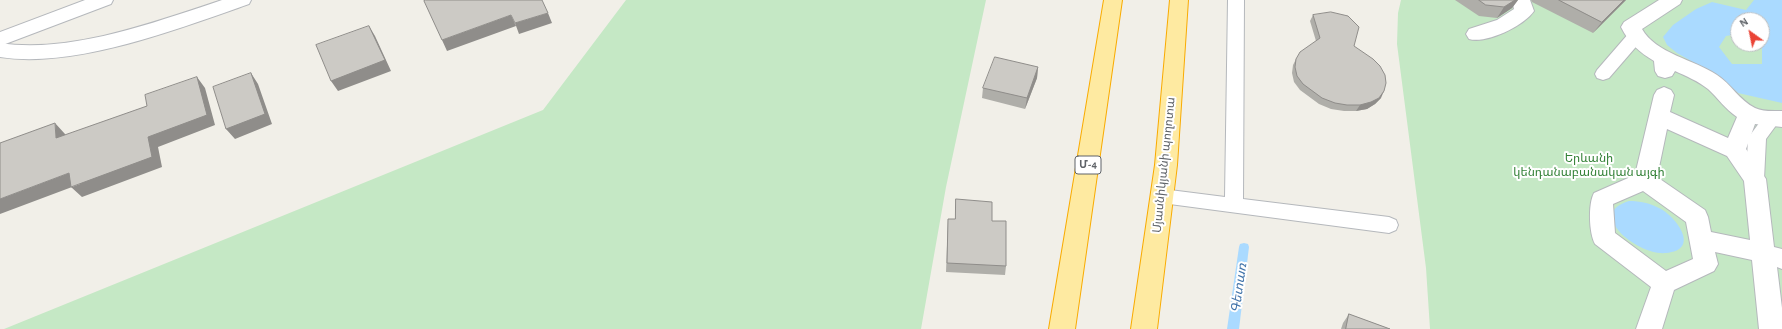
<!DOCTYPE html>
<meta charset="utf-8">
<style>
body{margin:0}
#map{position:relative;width:1782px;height:329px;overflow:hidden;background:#f1efe8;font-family:"Alegreya Sans",sans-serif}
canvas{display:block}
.north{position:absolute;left:1730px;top:12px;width:40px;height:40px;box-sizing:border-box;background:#fff;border:1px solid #bfc1c3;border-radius:50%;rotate:327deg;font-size:11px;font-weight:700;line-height:16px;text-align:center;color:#5f6368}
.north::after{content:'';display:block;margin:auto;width:14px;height:18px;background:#ea4335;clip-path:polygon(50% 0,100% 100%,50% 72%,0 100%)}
</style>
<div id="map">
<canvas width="1782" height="329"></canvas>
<div class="north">N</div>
</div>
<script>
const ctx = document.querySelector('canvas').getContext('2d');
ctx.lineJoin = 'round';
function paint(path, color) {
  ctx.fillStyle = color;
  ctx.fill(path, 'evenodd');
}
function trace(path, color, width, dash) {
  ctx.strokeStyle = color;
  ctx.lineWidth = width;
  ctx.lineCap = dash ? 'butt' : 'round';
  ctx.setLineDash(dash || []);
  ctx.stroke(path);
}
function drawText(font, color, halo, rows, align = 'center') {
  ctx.font = font + ' "Alegreya Sans","Noto Sans Armenian",sans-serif';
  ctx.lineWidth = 4;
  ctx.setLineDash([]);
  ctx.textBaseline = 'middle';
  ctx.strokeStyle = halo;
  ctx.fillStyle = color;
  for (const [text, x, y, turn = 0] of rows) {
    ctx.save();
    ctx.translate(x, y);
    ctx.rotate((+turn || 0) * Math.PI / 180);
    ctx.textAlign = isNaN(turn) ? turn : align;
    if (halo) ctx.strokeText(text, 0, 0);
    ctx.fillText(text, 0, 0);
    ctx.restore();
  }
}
const green = new Path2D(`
 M 626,0 L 986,0 L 946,187 L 921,329 L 4,329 L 543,110 Z
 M 1401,0 L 1782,0 L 1782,329 L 1430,329 L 1426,268 L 1397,44 L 1398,13 ZM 1738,20 L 1762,20 L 1762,44 L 1738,44 Z`);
const water = new Path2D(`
 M 1754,0 L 1782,0 L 1782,103 L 1738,93 L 1721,78 L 1677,53 L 1667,45 L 1663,37 L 1673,25 L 1696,9 L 1712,2 L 1746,10 ZM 1738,20 L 1762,20 L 1762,44 L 1760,44 L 1762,46 L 1762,64 L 1732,64 L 1719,47 L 1726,36 L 1738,34 Z
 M 1629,201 C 1640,201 1650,203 1661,209 C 1678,219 1700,250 1666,253 C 1639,256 1585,214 1629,201 Z`);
const stream = new Path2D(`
 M 1244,243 L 1248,244 L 1249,247 L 1239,329 L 1227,329 L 1239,247 L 1240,244 Z`);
const service = new Path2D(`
 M 1228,0 L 1244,0 L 1243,199 L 1389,217 L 1396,220 L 1398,225 L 1396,230 L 1389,233 L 1162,203 L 1155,201 L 1153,196 L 1155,191 L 1162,189 L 1225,197 Z
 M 1635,31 L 1641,33 L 1643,37 L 1641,41 L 1609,78 L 1603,80 L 1597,78 L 1595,74 L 1597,70 L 1629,33 Z
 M 1771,114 L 1777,115 L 1780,120 L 1766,139 L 1764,179 L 1761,184 L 1755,186 L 1749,184 L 1746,179 L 1748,138 L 1765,115 Z`);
const pedestrian = new Path2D(`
 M 1512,0 L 1530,0 L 1534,11 C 1524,26 1486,44 1469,39 L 1466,34 L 1469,29 L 1497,20 L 1514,9 Z
 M 1659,0 L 1682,0 L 1680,4 L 1642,29 C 1655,53 1695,60 1717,75 C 1731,84 1739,100 1755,108 C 1763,112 1773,111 1782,111 L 1782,127 L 1755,124 L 1746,149 L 1766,179 L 1774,247 L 1782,249 L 1782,269 L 1777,267 L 1782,308 L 1782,329 L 1759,329 L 1752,260 L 1715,252 L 1718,264 L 1714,271 L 1674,290 L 1662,329 L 1636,329 L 1651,287 L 1595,244 C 1589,233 1588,204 1594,193 L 1635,175 L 1654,95 L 1657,90 L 1664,87 L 1671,90 L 1674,95 L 1670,112 L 1728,138 L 1737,117 C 1725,109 1718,98 1708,89 C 1698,81 1686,76 1675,71 L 1672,76 L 1665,78 L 1658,76 L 1655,71 L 1654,61 C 1639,52 1629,43 1621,27 L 1624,22 ZM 1667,129 L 1727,156 L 1744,181 L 1750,240 L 1711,232 L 1708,217 L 1705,210 L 1657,177 ZM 1643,191 L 1686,222 L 1693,259 L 1666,271 L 1615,233 L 1613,204 Z`);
const minor = new Path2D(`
 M 222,0 L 251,0 L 249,4 C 178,29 74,69 0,57 L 0,43 C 69,54 156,22 222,0 Z`);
const tertiary = new Path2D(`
 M 85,0 L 113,0 L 111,4 L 0,46 L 0,32 Z`);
const trunk = new Path2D(`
 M 1104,0 L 1122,0 L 1075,329 L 1049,329 Z
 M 1170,0 L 1188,0 L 1177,165 L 1157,329 L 1131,329 L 1155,165 Z`);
const wall = new Path2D(`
 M 1455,0 L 1518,0 L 1512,8 L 1497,18 L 1479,16 Z
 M 1531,0 L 1626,0 L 1593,33 L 1532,2 Z
 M 1313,15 L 1354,46 L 1381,98 L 1375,104 L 1367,109 L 1356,111 L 1344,111 L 1331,109 L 1319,104 L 1300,90 L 1294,82 L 1292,73 L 1293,65 L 1296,59 L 1316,41 L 1310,21 Z
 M 1038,67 L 1037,78 L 1025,109 L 982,98 L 983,88 Z
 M 948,219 L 992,221 L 1006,266 L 1005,275 L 946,272 Z
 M 1349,314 L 1390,329 L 1341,329 L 1343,323 Z`);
const shadedWall = new Path2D(`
 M 1515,0 L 1518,0 L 1512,8 L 1497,18 L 1504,7 Z
 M 1624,0 L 1626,0 L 1593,33 L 1602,22 Z
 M 548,13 L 552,23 L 519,34 L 515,23 Z
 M 511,15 L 516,26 L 447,51 L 442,40 Z
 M 369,26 L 375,36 L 391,71 L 338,91 L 331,81 Z
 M 1038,67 L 1037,78 L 1025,109 L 1027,98 Z
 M 251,73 L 258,84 L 272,124 L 235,139 L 226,129 Z
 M 197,77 L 205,88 L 215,125 L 158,147 L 162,167 L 82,197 L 71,187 L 148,137 Z
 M 1384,91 L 1381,98 L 1375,104 L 1367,109 L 1356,111 L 1360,105 Z
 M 55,123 L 65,134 L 67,148 L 56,138 Z
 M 69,173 L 80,184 L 0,214 L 0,199 Z`);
const building = new Path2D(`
 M 426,0 L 542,0 L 548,13 L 515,23 L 511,15 L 442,40 L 424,1 Z
 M 1479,0 L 1515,0 L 1504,7 L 1486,5 Z
 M 1559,0 L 1624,0 L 1602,22 Z
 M 1331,12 L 1348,16 L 1359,27 L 1354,46 L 1373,59 L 1380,66 L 1385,75 L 1386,83 L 1384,91 L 1379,98 L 1371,102 L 1360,105 L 1347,105 L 1335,103 L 1322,98 L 1303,84 L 1297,76 L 1295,67 L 1296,59 L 1300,52 L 1320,38 L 1313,15 Z
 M 369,26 L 385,60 L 331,81 L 316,45 Z
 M 995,57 L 1038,67 L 1027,98 L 983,88 Z
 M 251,73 L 265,114 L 226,129 L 213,87 Z
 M 197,77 L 207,115 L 148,137 L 152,157 L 71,187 L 69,173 L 0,199 L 0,143 L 55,123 L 56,138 L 147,106 L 145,95 Z
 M 956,199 L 992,202 L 992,221 L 1006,221 L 1006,266 L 947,263 L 948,219 L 955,219 Z
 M 1349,314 L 1390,329 L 1346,329 Z`);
const shields = [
 [1088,165,26]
];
const shieldNames = [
 ["Մ-4",1088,165]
];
const parkNames = [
 ["Երևանի",1589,158],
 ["կենդանաբանական այգի",1589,172]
];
const streetNames = [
 ["Մյասնիկյանի պողոտա",1164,165,-84]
];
const waterNames = [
 ["Գետառ",1239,288,-82]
];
paint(green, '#c5e8c5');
paint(water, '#aadaff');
paint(stream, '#aadaff');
trace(service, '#b5b8bc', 2);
trace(pedestrian, '#b5b8bc', 2);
trace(minor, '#b5b8bc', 2);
trace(tertiary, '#b5b8bc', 2);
trace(trunk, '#f9ab00', 2);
paint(service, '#fff');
paint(pedestrian, '#fff');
paint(minor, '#fff');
paint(tertiary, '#fff');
paint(trunk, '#feeaa1');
paint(wall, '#afaea9');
paint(shadedWall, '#8f8d8a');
paint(building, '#cccac5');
trace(building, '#8f8d8a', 1);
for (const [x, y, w] of shields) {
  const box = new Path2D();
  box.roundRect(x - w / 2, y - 9, w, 18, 3);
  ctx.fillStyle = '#fff';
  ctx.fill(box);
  trace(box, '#5f6368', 1);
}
drawText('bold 11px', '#5f6368', null, shieldNames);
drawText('12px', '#348238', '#fff', parkNames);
drawText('12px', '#5f6368', '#fff', streetNames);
drawText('italic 13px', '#4174aa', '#fff', waterNames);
</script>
